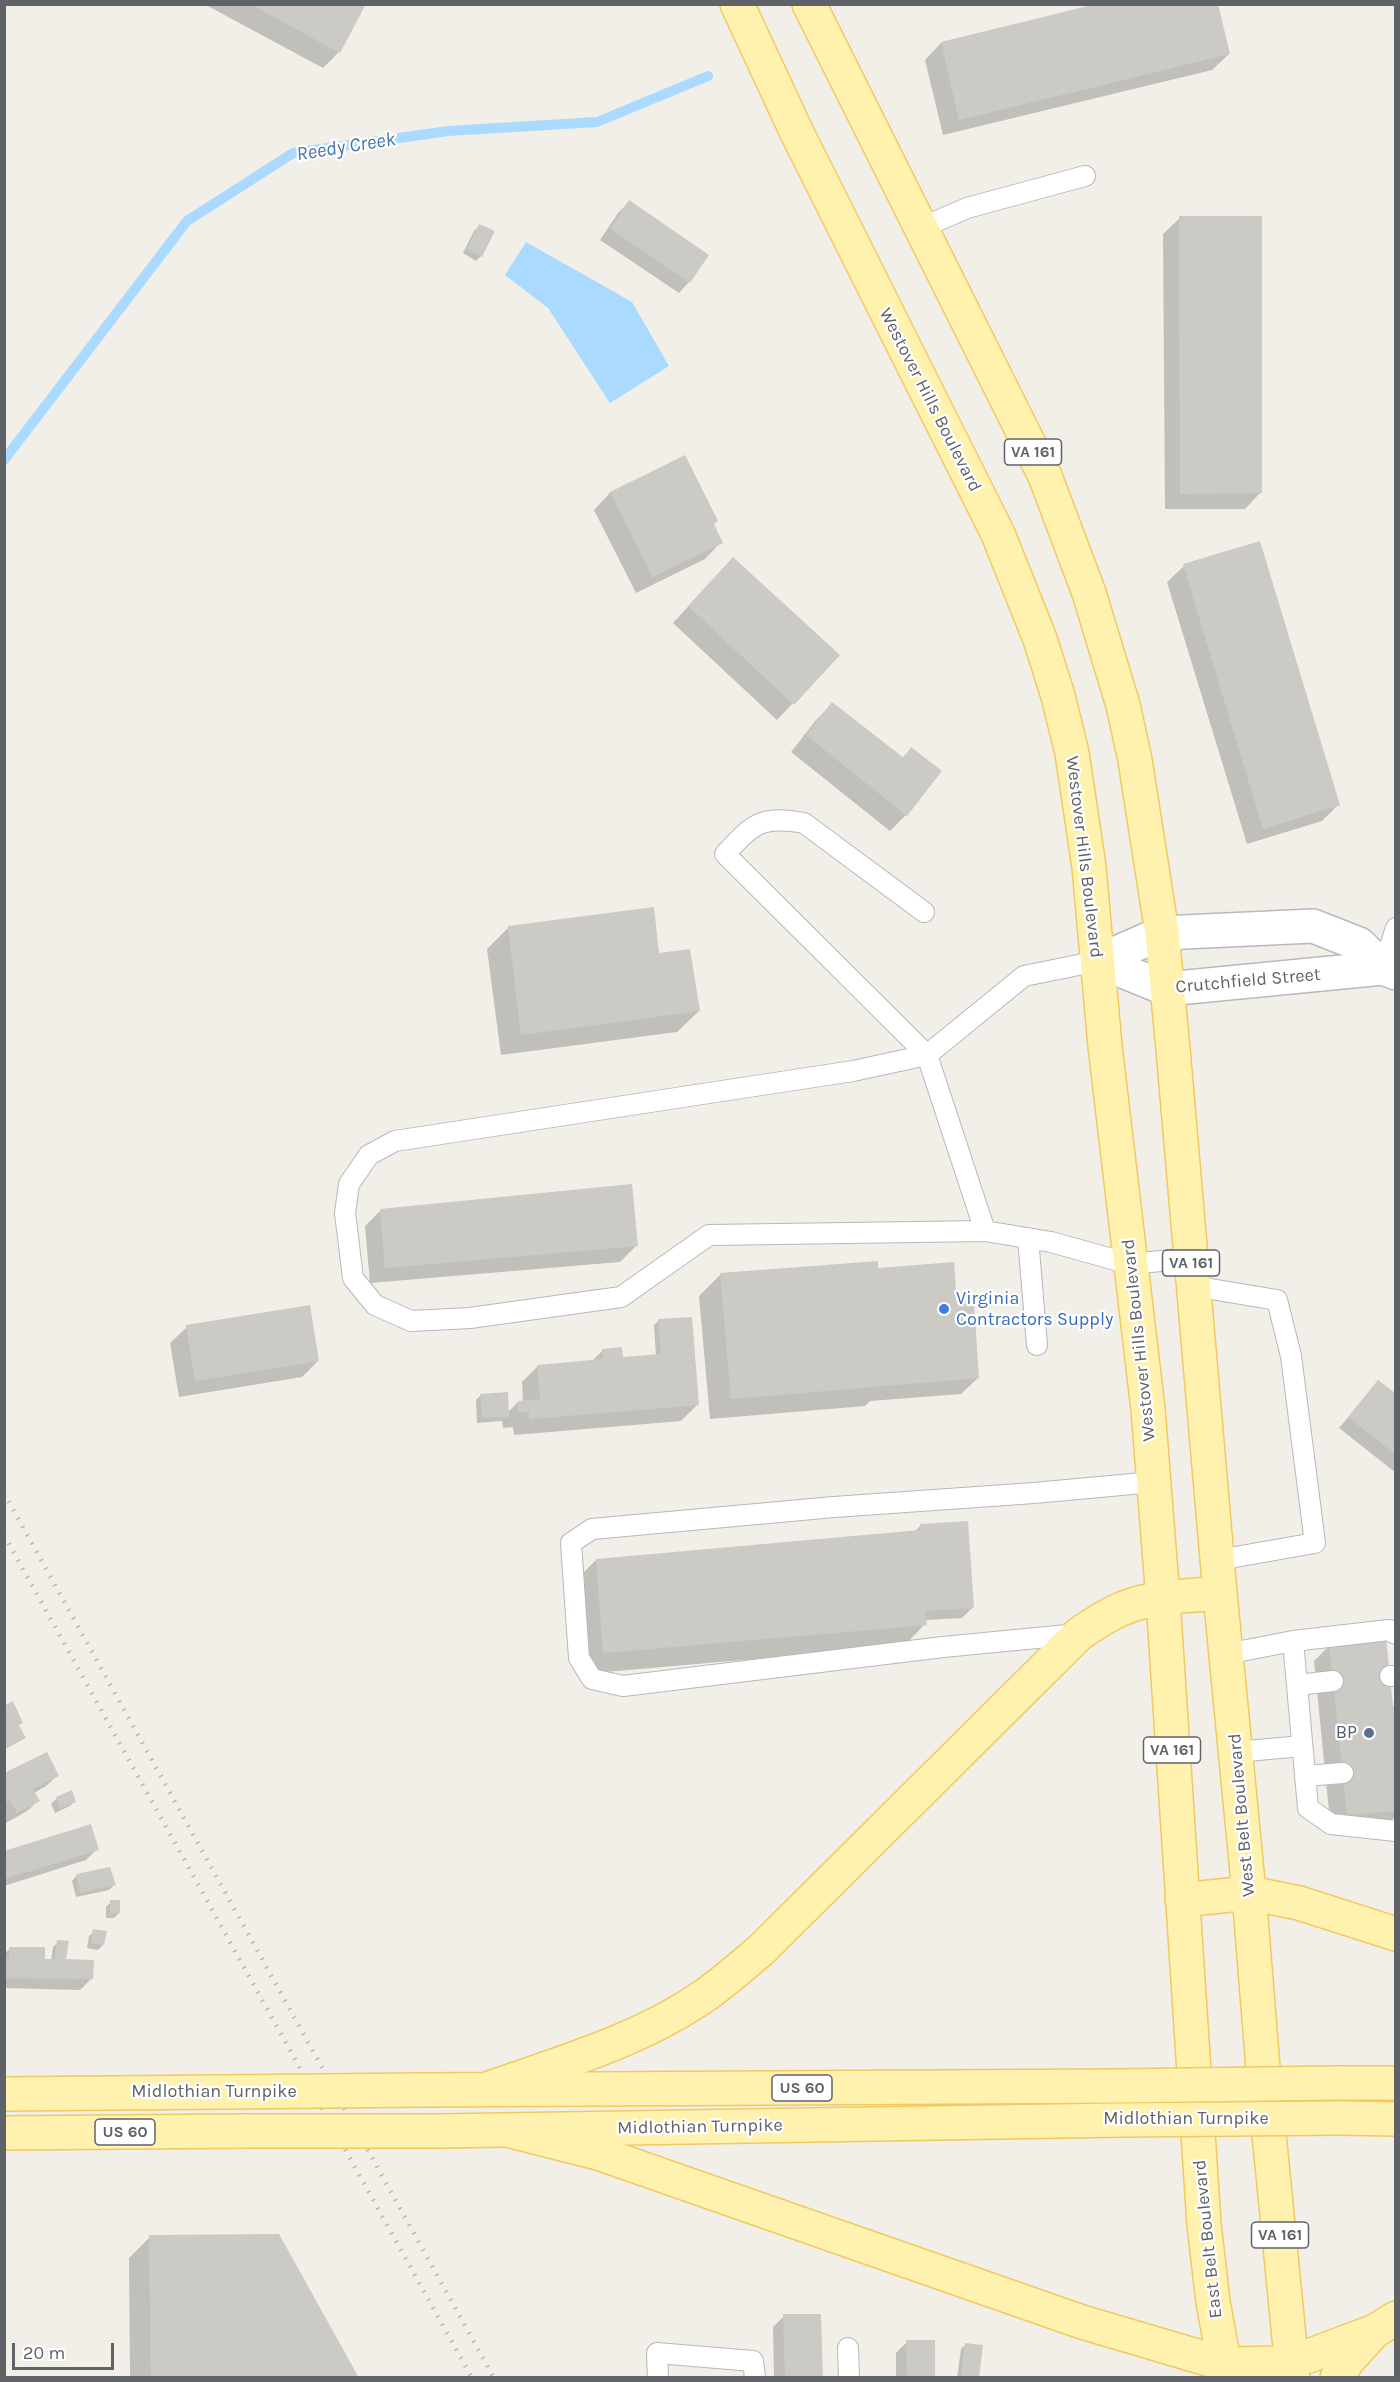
<!DOCTYPE html>
<style>
body{margin:0}
#map{position:relative;width:1400px;height:2382px;overflow:hidden;background:#f1efe8;font-family:Karla,sans-serif}
canvas{display:block}
.frame{position:absolute;inset:0;border:6px solid #5f6368;pointer-events:none}
.scale{position:absolute;left:12px;top:2343px;width:102px;height:27px;box-sizing:border-box;border:3px solid #5f6368;border-top:0;padding-left:8px;font-size:18px;line-height:21px;white-space:nowrap;color:#5f6368;-webkit-text-stroke:4px #fff;paint-order:stroke}
</style>
<div id="map">
<canvas width="1400" height="2382"></canvas>
<div class="frame"></div>
<div class="scale">20 m</div>
</div>
<script>
const ctx = document.querySelector('canvas').getContext('2d');
ctx.lineJoin = 'round';
function paint(path, color) {
  ctx.fillStyle = color;
  ctx.fill(path, 'evenodd');
}
function trace(path, color, width, dash) {
  ctx.strokeStyle = color;
  ctx.lineWidth = width;
  ctx.lineCap = dash ? 'butt' : 'round';
  ctx.setLineDash(dash || []);
  ctx.stroke(path);
}
function drawText(font, color, halo, rows, align = 'center') {
  ctx.font = font + ' Karla,sans-serif';
  ctx.lineWidth = 4.5;
  ctx.setLineDash([]);
  ctx.textBaseline = 'middle';
  ctx.strokeStyle = halo;
  ctx.fillStyle = color;
  for (const [text, x, y, turn = 0] of rows) {
    ctx.save();
    ctx.translate(x, y);
    ctx.rotate((+turn || 0) * Math.PI / 180);
    ctx.textAlign = isNaN(turn) ? turn : align;
    if (halo) ctx.strokeText(text, 0, 0);
    ctx.fillText(text, 0, 0);
    ctx.restore();
  }
}
const water = new Path2D(`
 M 526,242 L 632,302 L 669,366 L 610,403 L 548,308 L 505,275 Z`);
const shadow = new Path2D(`
 M 204,4 L 364,4 L 339,52 L 323,68 Z
 M 1102,4 L 1229,54 L 1212,70 L 943,135 L 925,60 L 941,43 Z
 M 629,202 L 689,282 L 679,293 L 600,240 L 618,213 Z
 M 1180,218 L 1261,492 L 1245,509 L 1165,509 L 1163,234 Z
 M 479,226 L 481,256 L 476,261 L 463,253 L 474,231 Z
 M 685,457 L 721,542 L 705,559 L 636,593 L 594,510 L 609,494 Z
 M 1184,566 L 1338,805 L 1322,821 L 1247,844 L 1167,582 Z
 M 717,575 L 838,655 L 777,720 L 673,623 Z
 M 832,704 L 902,758 L 911,749 L 906,815 L 890,831 L 791,752 L 816,720 Z
 M 653,909 L 658,955 L 699,1011 L 677,1032 L 501,1055 L 487,949 L 508,928 Z
 M 381,1210 L 636,1246 L 620,1262 L 370,1283 L 365,1226 Z
 M 877,1269 L 956,1306 L 978,1378 L 961,1394 L 870,1401 L 865,1406 L 710,1419 L 699,1296 L 720,1275 Z
 M 659,1320 L 697,1405 L 681,1421 L 514,1435 L 513,1427 L 503,1428 L 502,1421 L 477,1423 L 476,1400 L 481,1395 L 507,1413 L 518,1402 L 523,1402 L 522,1382 L 538,1366 L 591,1362 L 603,1350 L 622,1359 L 656,1356 L 654,1325 Z
 M 187,1327 L 318,1361 L 302,1377 L 179,1397 L 170,1343 Z
 M 1378,1382 L 1396,1395 L 1396,1473 L 1339,1428 Z
 M 920,1526 L 973,1607 L 962,1618 L 925,1620 L 925,1624 L 904,1646 L 582,1674 L 575,1581 L 596,1560 L 914,1532 Z
 M 1330,1645 L 1392,1707 L 1396,1707 L 1396,1816 L 1385,1826 L 1331,1831 L 1314,1661 Z
 M 4,1707 L 24,1738 L 4,1750 Z
 M 4,1775 L 57,1776 L 46,1786 L 34,1793 L 38,1801 L 27,1811 L 6,1823 Z
 M 71,1792 L 75,1801 L 70,1806 L 55,1813 L 51,1804 L 56,1799 Z
 M 97,1849 L 86,1860 L 4,1886 L 4,1852 Z
 M 76,1876 L 114,1885 L 109,1890 L 76,1897 L 72,1881 Z
 M 111,1902 L 119,1913 L 114,1918 L 106,1918 L 106,1907 Z
 M 94,1931 L 103,1945 L 98,1950 L 87,1948 L 89,1936 Z
 M 58,1942 L 65,1961 L 91,1979 L 80,1990 L 4,1988 L 4,1954 L 10,1949 L 44,1960 L 51,1961 L 53,1947 Z
 M 150,2237 L 357,2378 L 130,2378 L 129,2258 Z
 M 784,2316 L 821,2378 L 774,2378 L 773,2327 Z
 M 907,2342 L 934,2378 L 896,2378 L 896,2353 Z
 M 966,2344 L 977,2378 L 957,2378 L 961,2349 Z`);
const stream = new Path2D(`
 M 4,460 L 187,221 L 293,153 L 448,131 L 597,122 L 708,76`);
const building = new Path2D(`
 M 250,4 L 366,4 L 340,53 Z
 M 1096,4 L 1218,4 L 1230,54 L 959,120 L 941,42 Z
 M 629,200 L 709,255 L 690,283 L 610,229 Z
 M 1179,216 L 1262,216 L 1262,493 L 1180,494 Z
 M 479,224 L 495,231 L 482,257 L 467,248 Z
 M 685,455 L 718,521 L 714,524 L 723,543 L 652,577 L 612,495 L 608,493 Z
 M 1260,541 L 1340,805 L 1263,829 L 1183,564 Z
 M 733,557 L 840,655 L 794,705 L 688,606 Z
 M 832,702 L 904,758 L 911,747 L 942,771 L 907,816 L 806,735 Z
 M 654,907 L 659,953 L 690,949 L 700,1011 L 521,1035 L 508,926 Z
 M 632,1184 L 638,1246 L 385,1268 L 380,1209 Z
 M 878,1261 L 878,1268 L 954,1262 L 957,1304 L 974,1302 L 979,1378 L 731,1399 L 720,1273 Z
 M 310,1305 L 319,1361 L 195,1381 L 186,1325 Z
 M 692,1317 L 699,1405 L 529,1419 L 529,1412 L 518,1413 L 518,1401 L 540,1399 L 537,1365 L 603,1359 L 602,1349 L 622,1347 L 623,1357 L 661,1354 L 658,1319 Z
 M 1378,1380 L 1395,1393 L 1395,1454 L 1348,1417 Z
 M 508,1392 L 509,1417 L 482,1418 L 480,1394 Z
 M 968,1521 L 974,1608 L 925,1611 L 927,1625 L 603,1653 L 596,1559 L 920,1530 L 920,1524 Z
 M 1386,1637 L 1393,1706 L 1395,1705 L 1395,1811 L 1347,1815 L 1329,1643 Z
 M 13,1701 L 23,1723 L 19,1725 L 26,1738 L 4,1749 L 4,1706 Z
 M 47,1752 L 59,1776 L 33,1789 L 40,1801 L 17,1813 L 10,1800 L 4,1803 L 4,1773 Z
 M 72,1790 L 76,1802 L 60,1809 L 56,1797 Z
 M 91,1824 L 99,1850 L 4,1879 L 4,1851 Z
 M 110,1867 L 116,1885 L 80,1893 L 76,1874 Z
 M 110,1900 L 120,1900 L 120,1913 L 110,1913 Z
 M 93,1929 L 107,1931 L 104,1945 L 91,1943 Z
 M 57,1940 L 69,1941 L 66,1959 L 94,1960 L 93,1979 L 4,1978 L 4,1958 L 9,1958 L 9,1947 L 45,1947 L 45,1959 L 55,1959 Z
 M 279,2234 L 359,2378 L 151,2378 L 149,2235 Z
 M 783,2314 L 821,2314 L 823,2378 L 785,2378 Z
 M 906,2340 L 935,2340 L 935,2378 L 907,2378 Z
 M 965,2343 L 983,2345 L 979,2378 L 961,2378 Z`);
const lane = new Path2D(`
 M 921,228 L 967,208 L 1085,176
 M 924,912 L 804,823 C 761,815 753,824 725,854 L 927,1055
 M 1098,961 L 1024,976 L 927,1055 L 985,1231 L 1051,1242 L 1130,1264 L 1191,1258
 M 1383,968 L 1396,928
 M 927,1055 L 853,1071 L 395,1141 L 369,1155 L 349,1184 L 345,1213 L 353,1278 L 375,1305 L 411,1321 L 470,1318 L 621,1297 L 709,1235 L 985,1231
 M 1028,1238 L 1037,1345
 M 1193,1286 L 1277,1300 L 1291,1356 L 1315,1543 L 1218,1560
 M 1078,1634 L 943,1647 L 623,1686 L 592,1679 L 579,1658 L 571,1543 L 592,1529 L 834,1507 L 1034,1493 L 1154,1482
 M 1293,1641 L 1389,1630 L 1396,1634
 M 1226,1654 L 1293,1641 L 1308,1808 L 1331,1824 L 1396,1831
 M 1390,1676 L 1396,1676
 M 1297,1685 L 1333,1681
 M 1236,1752 L 1302,1746
 M 1305,1776 L 1343,1773
 M 848,2348 L 849,2378
 M 658,2378 L 657,2353 L 753,2361 L 755,2378`);
const secondary = new Path2D(`
 M 1098,961 L 1167,989 L 1383,968 L 1396,973
 M 1098,961 L 1162,933 L 1313,926 L 1359,944 L 1383,968`);
const primary = new Path2D(`
 M 737,4 L 798,135 L 998,534 L 1040,639 L 1058,696 L 1072,753 L 1089,867 L 1105,1046 L 1148,1409 L 1163,1599 L 1204,2224 L 1213,2302 L 1227,2378
 M 809,4 L 1045,476 L 1089,593 L 1123,705 L 1135,760 L 1162,933 L 1173,1049 L 1220,1593 L 1249,1893 L 1265,2093 L 1293,2378
 M 1182,1900 L 1249,1893 L 1299,1903 L 1396,1934
 M 1337,2083 L 1396,2083
 M 487,2089 C 560,2063 639,2041 704,1996 C 724,1982 742,1966 761,1950 L 1079,1634 C 1094,1624 1108,1614 1124,1608 C 1153,1596 1189,1596 1220,1593
 M 421,2090 L 1117,2086
 M 4,2094 L 222,2092
 M 1340,2118 L 1396,2119
 M 507,2130 L 598,2153 L 1082,2322 L 1224,2364 L 1290,2363 L 1375,2331 L 1396,2318
 M 441,2131 L 1121,2120
 M 4,2133 L 246,2131
 M 1337,2378 L 1348,2360 L 1371,2335`);
const rail = new Path2D(`
 M 4,1493 L 494,2378
 M 4,1535 L 472,2378`);
const primaryBridge = new Path2D(`
 M 1117,2086 L 1337,2083
 M 222,2092 L 421,2090
 M 1121,2120 L 1340,2118
 M 246,2131 L 441,2131`);
const markers = [
 [944,1309,6,"#3f7fe0"],
 [1369,1733,6,"#5c6f8a"]
];
const shields = [
 [1033,452,57],
 [1191,1263,57],
 [1172,1750,57],
 [802,2088,60],
 [125,2132,60],
 [1280,2235,57]
];
const shieldNames = [
 ["VA 161",1033,452],
 ["VA 161",1191,1263],
 ["VA 161",1172,1750],
 ["US 60",802,2088],
 ["US 60",125,2132],
 ["VA 161",1280,2235]
];
const streetNames = [
 ["Westover Hills Boulevard",930,400,63],
 ["Westover Hills Boulevard",1084,857,83],
 ["Crutchfield Street",1248,981,-5],
 ["Westover Hills Boulevard",1139,1340,-96],
 ["West Belt Boulevard",1242,1815,-95],
 ["Midlothian Turnpike",214,2092],
 ["Midlothian Turnpike",1186,2119],
 ["Midlothian Turnpike",700,2127,-1],
 ["East Belt Boulevard",1208,2239,-96]
];
const shopNames = [
 ["Virginia",956,1299],
 ["Contractors Supply",956,1320]
];
const serviceNames = [
 ["BP",1357,1733]
];
const waterNames = [
 ["Reedy Creek",346,147,-9]
];
paint(water, '#aadaff');
paint(shadow, '#0003');
trace(stream, '#aadaff', 10);
paint(building, '#cccac5');
trace(lane, '#b5b8bc', 22);
trace(secondary, '#b6babf', 36);
trace(primary, '#f2c960', 36);
trace(lane, '#fff', 20);
trace(secondary, '#fff', 33);
trace(primary, '#fff2af', 33);
trace(rail, '#b6b7b8', 4.5, [1.5, 8]);
trace(primaryBridge, '#f2c960', 36, []);
trace(primaryBridge, '#fff2af', 33);
for (const [x, y, r, color] of markers) {
  const dot = new Path2D();
  dot.arc(x, y, r, 0, 2 * Math.PI);
  ctx.fillStyle = color;
  ctx.fill(dot);
  trace(dot, '#fff', 2);
}
for (const [x, y, w] of shields) {
  const box = new Path2D();
  box.roundRect(x - w / 2, y - 13, w, 26, 4.5);
  ctx.fillStyle = '#fff';
  ctx.fill(box);
  trace(box, '#5f6368', 1.5);
}
drawText('bold 16px', '#5f6368', null, shieldNames);
drawText('18px', '#5f6368', '#fff', streetNames);
drawText('18px', '#366cbe', '#fff', shopNames, 'left');
drawText('18px', '#4e5e75', '#fff', serviceNames, 'right');
drawText('italic 20px', '#4174aa', '#fff', waterNames);
</script>
